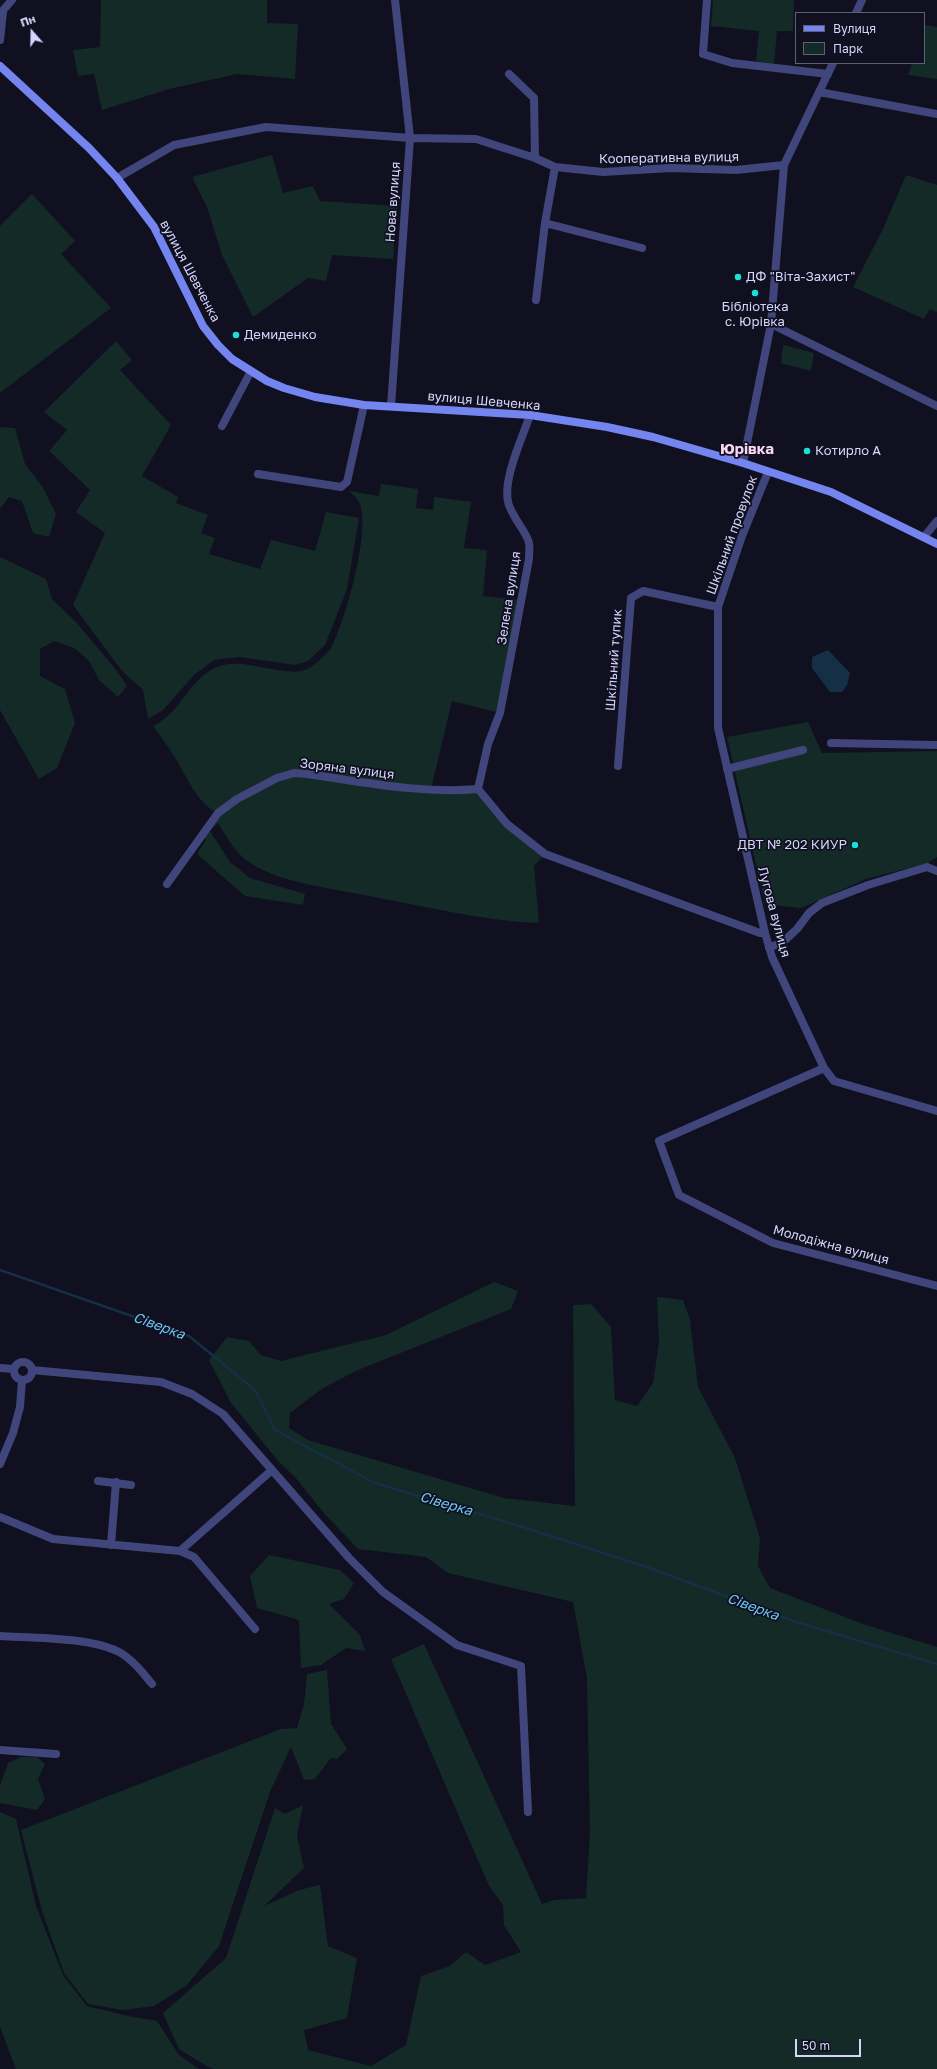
<!DOCTYPE html>
<meta charset="utf-8">
<style>
body{margin:0}
#map{position:relative;width:937px;height:2069px;overflow:hidden;background:#101021;font-family:"Golos Text",sans-serif}
canvas{display:block}
.legend{position:absolute;left:795px;top:12px;width:130px;height:52px;box-sizing:border-box;background:#101021;border:1px solid #5e5f78;margin:0;padding:5px 7px;list-style:none;font-size:12px;color:#d4d5fa}
.legend li{display:flex;align-items:center;gap:8px;height:20px}
.legend b{width:20px;border:1px solid #5e5f78}
.north{position:absolute;left:12px;top:12px;width:40px;height:40px;-webkit-text-stroke:3px #101021;paint-order:stroke;rotate:340deg;font-size:11px;font-weight:700;line-height:16px;text-align:center;color:#d4d5fa}
.north::after{content:'';display:block;margin:auto;width:14px;height:18px;background:#d4d5fa;clip-path:polygon(50% 0,100% 100%,50% 72%,0 100%)}
.scale{position:absolute;left:795px;top:2039px;width:66px;height:18px;box-sizing:border-box;border:2px solid #d4d5fa;border-top:0;padding-left:5px;font-size:12px;line-height:14px;white-space:nowrap;color:#d4d5fa;-webkit-text-stroke:3px #101021;paint-order:stroke}
</style>
<div id="map">
<canvas width="937" height="2069"></canvas>
<ul class="legend">
<li><b style="height:5px;background:#7585f0"></b>Вулиця</li>
<li><b style="height:11px;background:#132a26"></b>Парк</li>
</ul>
<div class="north">Пн</div>
<div class="scale">50 m</div>
</div>
<script>
const ctx = document.querySelector('canvas').getContext('2d');
ctx.lineJoin = 'round';
function paint(path, color) {
  ctx.fillStyle = color;
  ctx.fill(path, 'evenodd');
}
function trace(path, color, width, dash) {
  ctx.strokeStyle = color;
  ctx.lineWidth = width;
  ctx.lineCap = dash ? 'butt' : 'round';
  ctx.setLineDash(dash || []);
  ctx.stroke(path);
}
function drawText(font, color, halo, rows, align = 'center') {
  ctx.font = font + ' "Golos Text",sans-serif';
  ctx.lineWidth = 3.5;
  ctx.setLineDash([]);
  ctx.textBaseline = 'middle';
  ctx.strokeStyle = halo;
  ctx.fillStyle = color;
  for (const [text, x, y, turn = 0] of rows) {
    ctx.save();
    ctx.translate(x, y);
    ctx.rotate((+turn || 0) * Math.PI / 180);
    ctx.textAlign = isNaN(turn) ? turn : align;
    if (halo) ctx.strokeText(text, 0, 0);
    ctx.fillText(text, 0, 0);
    ctx.restore();
  }
}
const green = new Path2D(`
 M 101,0 L 267,0 L 267,23 L 298,24 L 295,79 L 237,74 L 169,89 L 102,110 L 94,74 L 78,76 L 73,50 L 100,47 Z
 M 713,0 L 794,0 L 793,31 L 777,31 L 774,64 L 756,61 L 759,31 L 711,26 Z
 M 924,25 L 937,27 L 937,79 L 908,75 L 912,63 L 924,63 Z
 M 272,155 L 283,193 L 313,186 L 320,201 L 397,206 L 393,259 L 332,255 L 326,281 L 308,278 L 253,317 L 222,255 L 207,207 L 192,177 Z
 M 906,175 L 937,185 L 937,312 L 930,309 L 924,319 L 853,287 L 883,229 Z
 M 32,194 L 75,241 L 61,254 L 111,308 L 0,393 L 0,226 Z
 M 116,341 L 132,360 L 120,370 L 171,425 L 142,476 L 178,497 L 176,503 L 208,515 L 201,533 L 215,538 L 209,554 L 260,569 L 271,540 L 315,551 L 326,512 L 359,518 L 347,589 L 325,645 L 308,661 L 295,665 L 240,657 L 214,660 L 194,675 L 163,710 L 148,719 L 143,690 L 122,671 L 73,605 L 105,533 L 76,512 L 90,490 L 49,451 L 67,430 L 44,412 Z
 M 783,345 L 814,353 L 811,371 L 781,363 Z
 M 0,427 L 15,428 L 25,464 L 42,486 L 56,514 L 49,537 L 33,533 L 22,501 L 9,497 L 0,509 Z
 M 381,484 L 418,489 L 416,508 L 433,510 L 434,497 L 471,502 L 464,548 L 487,550 L 483,596 L 520,600 L 500,713 L 452,701 L 431,789 L 478,789 L 507,824 L 545,854 L 534,866 L 539,923 C 483,921 429,907 374,897 C 340,890 280,883 252,864 C 235,854 228,838 218,823 L 210,831 L 230,862 L 250,878 L 305,894 L 303,905 L 245,896 L 197,854 L 206,840 L 201,834 L 218,813 C 196,803 187,776 174,756 C 168,746 160,736 153,726 C 158,723 163,720 168,716 C 184,701 195,676 217,667 C 245,655 289,682 311,667 C 317,663 327,654 331,648 C 345,622 372,528 359,502 C 357,498 352,494 349,491 L 379,496 Z
 M 0,557 L 46,579 L 52,599 L 76,622 L 117,671 L 127,686 L 118,697 L 99,680 L 89,661 L 74,648 L 54,641 L 40,649 L 40,676 L 65,689 L 75,723 L 57,768 L 39,779 L 0,710 Z
 M 808,722 L 822,753 L 937,751 L 937,857 L 928,863 L 866,879 L 801,908 L 765,904 L 727,737 Z
 M 494,1282 L 518,1291 L 511,1309 L 358,1370 L 323,1388 L 290,1413 L 289,1428 L 308,1440 L 504,1498 L 575,1506 L 573,1305 L 591,1304 L 611,1327 L 615,1400 L 637,1406 L 653,1383 L 659,1343 L 657,1297 L 683,1300 L 690,1320 L 698,1387 L 735,1458 L 760,1538 L 758,1566 L 770,1588 L 863,1624 L 937,1647 L 937,2069 L 214,2069 L 208,2067 L 179,2049 L 163,2013 L 226,1958 L 275,1808 L 285,1814 L 303,1805 L 297,1836 L 304,1868 L 264,1906 L 299,1890 L 320,1885 L 328,1946 L 357,1958 L 347,2018 L 304,2030 L 308,2050 L 371,2066 L 406,2045 L 421,1976 L 450,1966 L 466,1952 L 485,1965 L 521,1952 L 504,1925 L 503,1905 L 489,1886 L 391,1659 L 424,1644 L 542,1904 L 554,1900 L 586,1898 L 590,1832 L 587,1678 L 573,1602 L 448,1573 L 426,1557 L 358,1549 L 323,1512 L 295,1477 L 279,1462 L 231,1403 L 209,1360 L 227,1337 L 249,1341 L 261,1355 L 281,1361 L 386,1335 Z
 M 269,1555 L 340,1570 L 354,1583 L 344,1599 L 329,1604 L 360,1635 L 365,1651 L 346,1648 L 321,1665 L 301,1668 L 299,1620 L 257,1608 L 250,1576 Z
 M 327,1670 L 331,1724 L 347,1749 L 337,1759 L 331,1758 L 315,1779 L 304,1780 L 291,1747 L 270,1792 L 219,1946 L 187,1985 L 154,2006 L 123,2010 L 88,2004 L 64,1973 L 42,1911 L 21,1830 L 281,1729 L 297,1728 L 304,1704 L 307,1674 Z
 M 21,1757 L 37,1757 L 45,1764 L 38,1779 L 45,1799 L 37,1810 L 0,1803 L 0,1786 L 8,1763 Z
 M 0,1812 L 16,1819 L 36,1906 L 63,1975 L 87,2006 L 128,2016 L 157,2021 L 179,2055 L 199,2069 L 16,2069 L 0,2027 Z`);
const water = new Path2D(`
 M 828,650 L 850,673 L 847,685 L 842,692 L 830,692 L 812,668 L 812,657 Z`);
const stream = new Path2D(`
 M 0,1270 L 189,1336 L 255,1390 L 275,1430 L 375,1483 L 510,1523 L 650,1568 L 793,1621 L 937,1664`);
const street = new Path2D(`
 M 707,0 L 703,54 L 732,63 L 828,74
 M 856,13 L 862,0
 M 0,14 L 12,0
 M 0,40 L 3,12
 M 509,74 L 534,98 L 535,158
 M 819,92 L 937,114
 M 555,167 L 603,172 L 671,168 L 736,170 L 784,165
 M 117,178 L 174,145 L 266,127 L 410,138 L 476,139 L 535,158 L 555,167 L 545,223 L 536,300
 M 545,223 L 642,248
 M 771,324 L 937,406
 M 391,406 L 410,138 L 395,0
 M 222,426 L 251,371
 M 743,463 L 771,324 L 784,165 L 833,63
 M 768,472 L 742,536 L 718,607 L 718,728 L 765,933 L 772,957 L 824,1068 L 834,1081 L 937,1111
 M 258,474 L 341,487 L 347,482 L 364,405
 M 924,537 L 937,521
 M 831,743 L 937,745
 M 618,766 L 631,598 L 643,591 L 718,607
 M 727,769 L 803,750
 M 478,789 L 488,744 L 500,713 L 529,559 C 529,554 530,548 529,543 C 528,534 511,516 508,502 C 503,478 522,439 530,415
 M 167,884 L 218,813 L 237,799 L 277,778 L 294,773 L 307,774 C 364,782 420,794 478,789 L 507,824 L 545,854 L 760,933 L 765,933
 M 769,948 L 784,941 L 797,929 L 809,913 L 822,903 L 868,885 L 927,867 L 937,871
 M 824,1068 L 659,1141 L 679,1195 L 773,1243 L 937,1286
 M14 1371a9 9 0 1 1 18 0a9 9 0 1 1-18 0Z
 M 0,1368 L 13,1369
 M 0,1464 L 13,1433 L 20,1407 L 22,1380
 M 272,1470 L 349,1558 L 383,1592 L 457,1645 L 521,1666 L 528,1812
 M 98,1481 L 131,1485
 M 0,1517 L 53,1539 L 180,1551 L 272,1470 L 223,1414 L 192,1394 L 161,1382 L 32,1370
 M 111,1545 L 116,1482
 M 180,1551 L 194,1557 L 255,1629
 M 0,1636 C 34,1638 89,1637 119,1652 C 132,1659 143,1673 152,1684
 M 0,1750 L 56,1754`);
const secondary = new Path2D(`
 M 0,66 L 89,148 L 117,178 L 154,227 L 203,326 L 218,345 L 232,359 L 267,381 L 284,388 L 315,397 L 364,405 L 530,415 L 607,427 L 653,437 L 743,463 L 831,492 L 937,544`);
const markers = [
 [738,277,4,"#18e2d8"],
 [755,293,4,"#18e2d8"],
 [236,335,4,"#18e2d8"],
 [807,451,4,"#18e2d8"],
 [855,845,4,"#18e2d8"]
];
const streetNames = [
 ["Кооперативна вулиця",669,158,-1],
 ["Нова вулиця",393,202,-86],
 ["вулиця Шевченка",190,271,62],
 ["вулиця Шевченка",484,401,5],
 ["Шкільний провулок",732,535,-70],
 ["Зелена вулиця",509,598,-81],
 ["Шкільний тупик",614,660,-86],
 ["Зоряна вулиця",347,769,7],
 ["Лугова вулиця",774,912,75],
 ["Молодіжна вулиця",831,1245,15]
];
const poiNames = [
 ["ДФ \"Віта-Захист\"",746,277],
 ["Бібліотека",755,307,"center"],
 ["с. Юрівка",755,322,"center"],
 ["Демиденко",244,335],
 ["Котирло А",815,451],
 ["ДВТ № 202 КИУР",847,845,"right"]
];
const waterNames = [
 ["Сіверка",159,1326,20],
 ["Сіверка",446,1504,16],
 ["Сіверка",753,1607,20]
];
const quarterNames = [
 ["Юрівка",747,449]
];
paint(green, '#132a26');
paint(water, '#152f46');
trace(stream, '#152f46', 2.5);
trace(street, '#40467b', 8);
trace(secondary, '#7585f0', 8);
for (const [x, y, r, color] of markers) {
  const dot = new Path2D();
  dot.arc(x, y, r, 0, 2 * Math.PI);
  ctx.fillStyle = color;
  ctx.fill(dot);
  trace(dot, '#101021', 1.5);
}
drawText('13px', '#d4d5fa', '#101021', streetNames);
drawText('13px', '#d4d5fa', '#101021', poiNames, 'left');
drawText('italic 14px', '#6dc7f0', '#101021', waterNames);
drawText('bold 15px', '#fbd6f3', '#101021', quarterNames);
</script>
